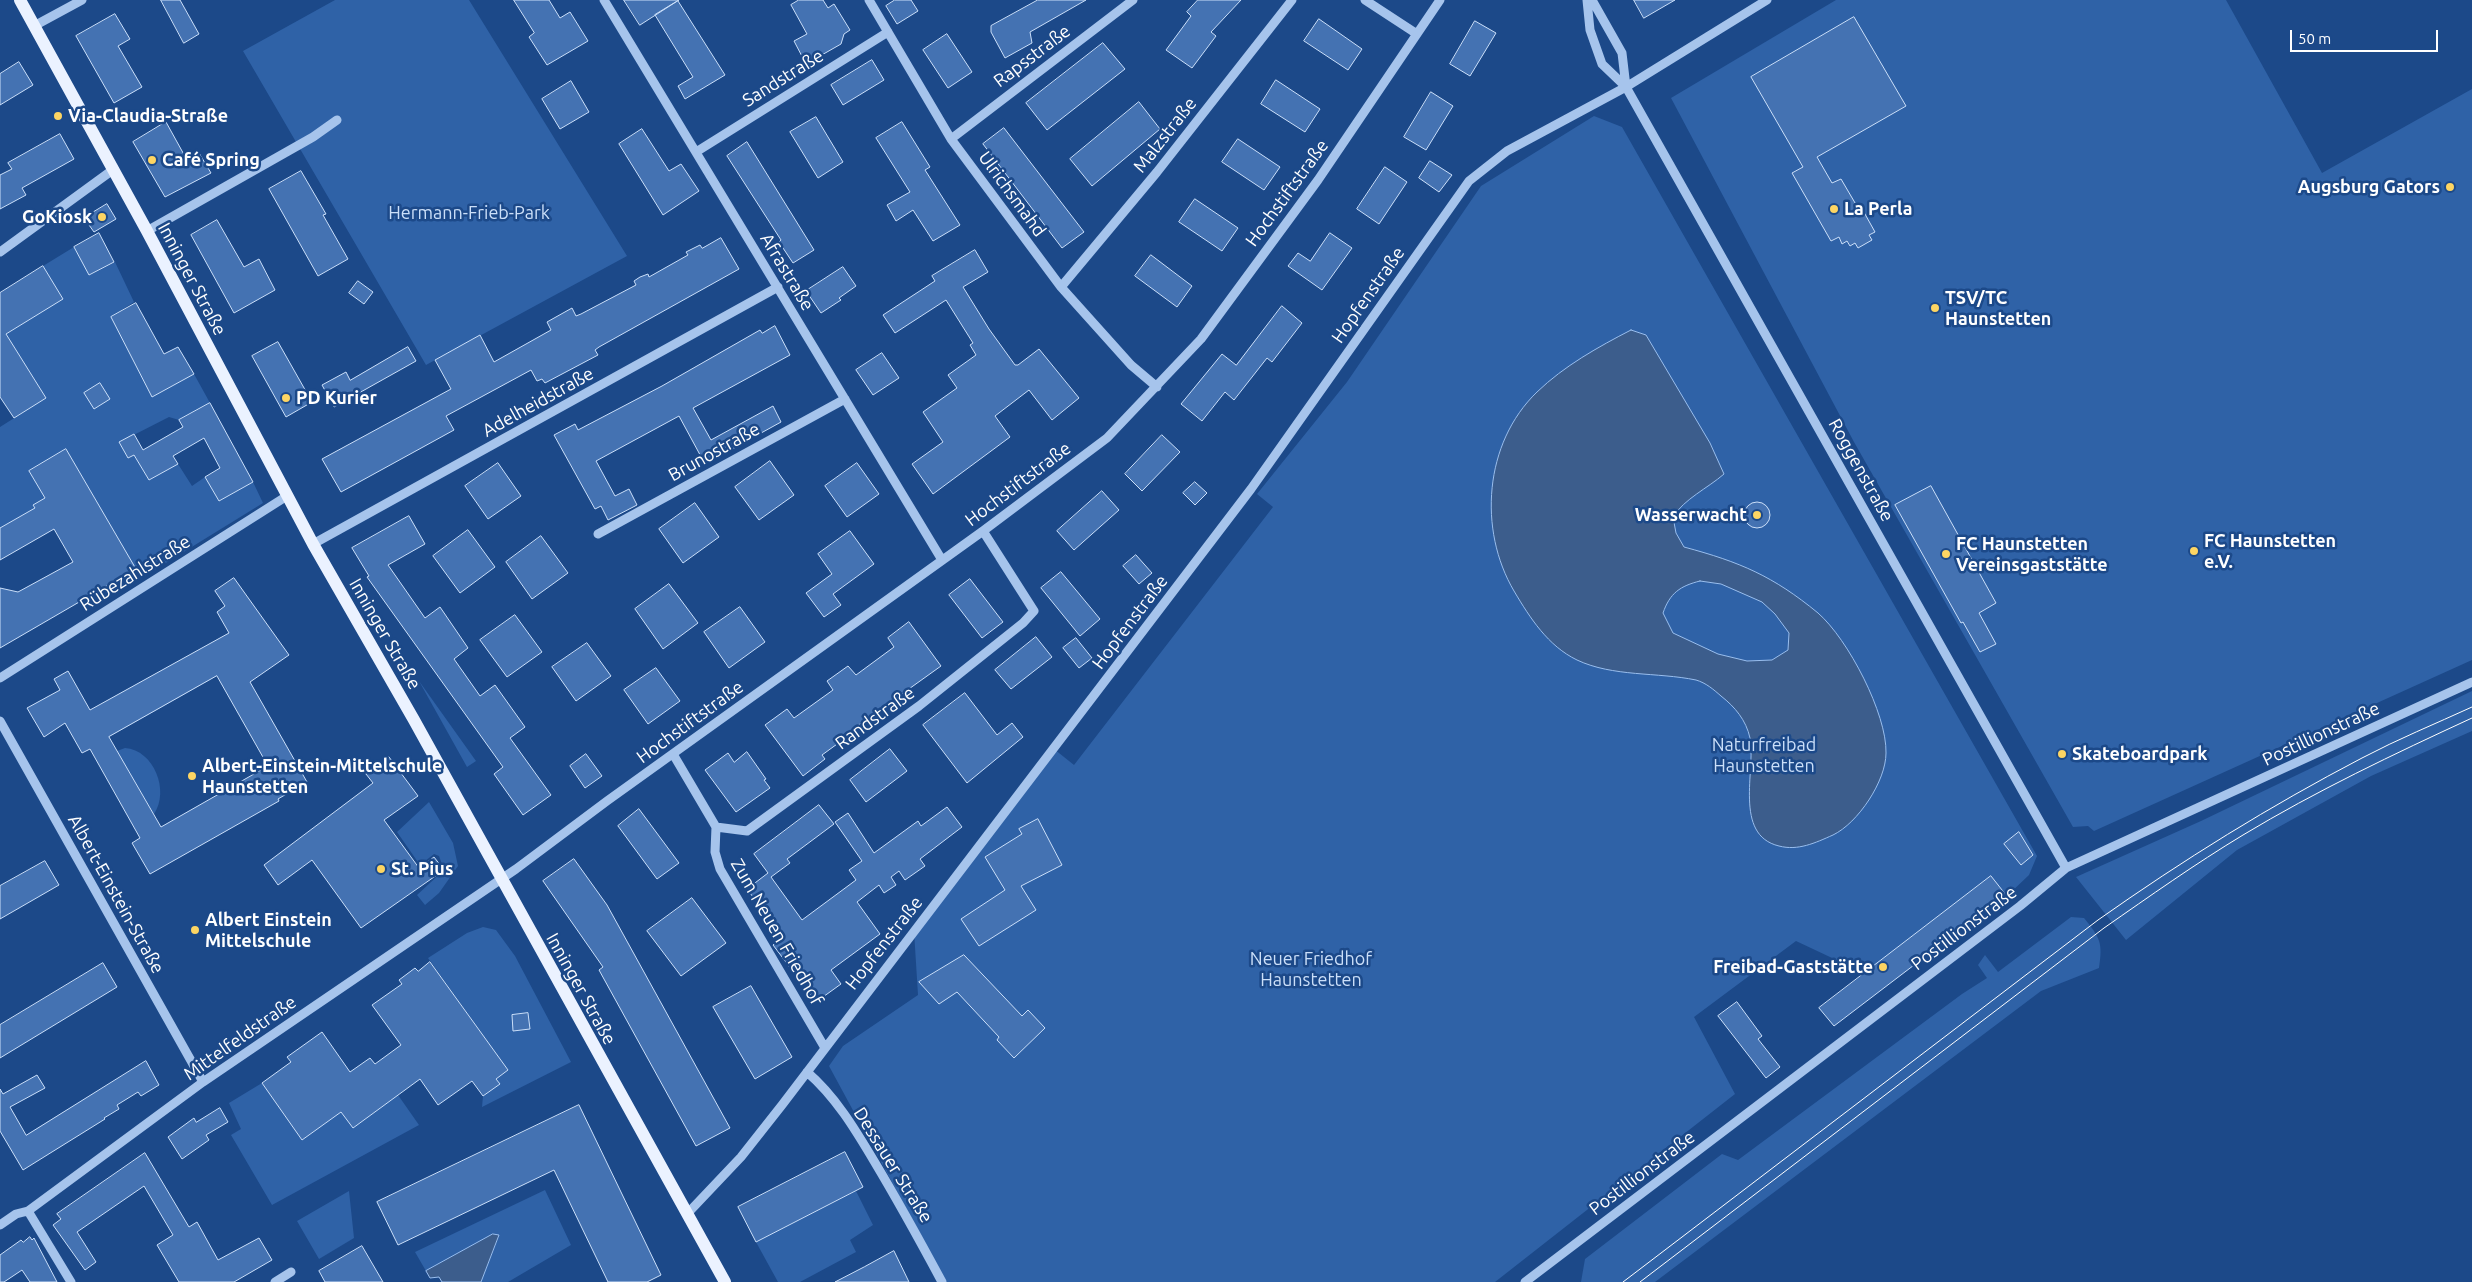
<!DOCTYPE html>
<meta charset="utf-8">
<style>
body{margin:0}
#map{position:relative;width:2472px;height:1282px;overflow:hidden;background:#1c4989;font-family:Ubuntu,sans-serif}
canvas{display:block}
.scale{position:absolute;left:2290px;top:30px;width:148px;height:22px;box-sizing:border-box;border:2px solid #fff;border-top:0;padding-left:6px;font-size:15px;line-height:18px;white-space:nowrap;color:#fff;-webkit-text-stroke:4px #1c4989;paint-order:stroke}
</style>
<div id="map">
<canvas width="2472" height="1282"></canvas>
<div class="scale">50 m</div>
</div>
<script>
const ctx = document.querySelector('canvas').getContext('2d');
ctx.lineJoin = 'round';
function paint(path, color) {
  ctx.fillStyle = color;
  ctx.fill(path, 'evenodd');
}
function trace(path, color, width, dash) {
  ctx.strokeStyle = color;
  ctx.lineWidth = width;
  ctx.lineCap = dash ? 'butt' : 'round';
  ctx.setLineDash(dash || []);
  ctx.stroke(path);
}
function drawText(font, color, halo, rows, align = 'center') {
  ctx.font = font + ' Ubuntu,sans-serif';
  ctx.lineWidth = 5;
  ctx.setLineDash([]);
  ctx.textBaseline = 'middle';
  ctx.strokeStyle = halo;
  ctx.fillStyle = color;
  for (const [text, x, y, turn = 0] of rows) {
    ctx.save();
    ctx.translate(x, y);
    ctx.rotate((+turn || 0) * Math.PI / 180);
    ctx.textAlign = isNaN(turn) ? turn : align;
    if (halo) ctx.strokeText(text, 0, 0);
    ctx.fillText(text, 0, 0);
    ctx.restore();
  }
}
const green = new Path2D(`
 M 335,0 L 469,0 L 627,256 L 426,365 L 243,51 Z
 M 1836,0 L 2226,0 L 2322,173 L 2472,89 L 2472,660 L 2094,831 L 2088,826 L 2073,827 L 1854,442 L 1671,98 Z
 M 1594,116 L 1622,127 L 2037,856 L 2029,875 L 2008,895 L 1878,992 L 1864,973 L 1796,941 L 1694,1017 L 1735,1094 L 1495,1282 L 946,1282 L 829,1066 L 843,1046 L 918,995 L 914,931 L 1054,749 L 1074,765 L 1273,507 L 1257,494 L 1347,382 L 1481,186 Z
 M 74,247 L 90,275 L 115,262 L 134,302 L 111,317 L 152,397 L 194,374 L 210,403 L 179,420 L 169,417 L 120,442 L 128,458 L 134,455 L 149,480 L 178,464 L 192,486 L 205,477 L 219,501 L 253,482 L 263,503 L 143,577 L 136,569 L 66,449 L 29,471 L 45,498 L 33,505 L 35,508 L 0,528 L 0,427 L 46,398 L 6,334 L 63,299 L 43,266 Z
 M 419,681 L 476,761 L 467,767 Z
 M 2472,691 L 2472,731 L 2371,776 L 2237,850 L 2126,940 L 2076,877 L 2201,821 Z
 M 125,748 C 154,750 170,791 154,814 L 117,751 Z
 M 429,802 L 453,843 L 458,866 L 439,893 L 425,905 L 417,895 L 444,870 L 439,856 L 434,854 L 420,865 L 397,832 Z
 M 2071,917 L 2084,918 C 2100,938 2103,942 2099,968 L 2041,991 L 1655,1282 L 1581,1282 L 1585,1259 L 1722,1154 L 1738,1160 L 1962,994 L 1987,978 L 1978,965 L 1985,955 L 1998,972 Z
 M 483,927 L 496,930 L 515,956 L 571,1062 L 482,1107 L 483,1096 L 499,1084 L 496,1079 L 508,1070 L 428,958 L 467,933 Z
 M 262,1083 L 302,1140 L 341,1112 L 353,1128 L 398,1095 L 419,1125 L 272,1205 L 231,1135 L 241,1129 L 229,1103 Z
 M 545,1190 L 571,1245 L 508,1282 L 481,1282 L 499,1236 L 493,1234 L 426,1271 L 415,1252 Z
 M 349,1191 L 354,1238 L 319,1259 L 297,1221 Z
 M 856,1191 L 873,1225 L 850,1240 L 856,1252 L 800,1282 L 778,1282 L 756,1242 Z`);
const water = new Path2D(`
 M 1631,330 L 1646,335 L 1710,443 L 1724,474 C 1708,488 1684,499 1673,517 L 1676,533 L 1684,547 C 1740,562 1773,576 1818,613 C 1848,639 1887,714 1886,753 C 1886,781 1858,823 1833,835 C 1815,843 1798,851 1779,846 C 1733,835 1756,770 1750,738 C 1746,720 1735,707 1721,696 C 1713,689 1706,683 1696,680 C 1657,672 1613,677 1577,660 C 1548,646 1530,618 1514,591 C 1478,530 1484,443 1537,392 C 1564,366 1598,347 1631,330 ZM 1700,581 L 1721,584 L 1762,602 L 1775,614 L 1789,633 L 1788,650 L 1772,660 L 1747,661 L 1718,654 L 1673,633 L 1663,613 C 1670,593 1680,586 1700,581 Z
 M 493,1234 L 499,1235 L 481,1282 L 442,1282 L 439,1277 L 430,1278 L 426,1271 Z`);
const building = new Path2D(`
 M 161,0 L 180,0 L 199,34 L 184,43 Z
 M 514,0 L 549,0 L 560,18 L 570,12 L 588,41 L 547,65 L 529,37 L 534,33 Z
 M 624,0 L 679,0 L 640,25 Z
 M 799,0 L 823,0 L 828,8 L 834,4 L 850,30 L 844,34 L 841,44 L 806,64 L 794,41 L 807,34 L 791,5 Z
 M 895,0 L 911,0 L 918,11 L 897,24 L 886,6 Z
 M 1038,0 L 1086,0 L 1030,32 L 1032,43 L 1005,58 L 991,32 L 991,26 Z
 M 1198,0 L 1241,0 L 1211,32 L 1216,36 L 1192,68 L 1166,50 L 1191,16 L 1187,12 Z
 M 1634,0 L 1675,0 L 1644,18 Z
 M 678,1 L 725,75 L 685,99 L 678,86 L 693,77 L 655,15 Z
 M 115,14 L 130,39 L 118,46 L 142,87 L 114,103 L 76,36 Z
 M 1854,17 L 1906,106 L 1817,157 L 1832,183 L 1841,179 L 1858,208 L 1861,207 L 1875,232 L 1869,235 L 1872,240 L 1858,248 L 1855,243 L 1850,246 L 1847,241 L 1842,244 L 1839,237 L 1831,241 L 1792,173 L 1803,167 L 1751,77 Z
 M 1319,19 L 1362,49 L 1348,70 L 1304,41 Z
 M 1475,21 L 1496,33 L 1470,76 L 1450,64 Z
 M 947,34 L 972,72 L 948,88 L 923,50 Z
 M 1103,43 L 1125,69 L 1047,130 L 1026,103 Z
 M 872,60 L 884,80 L 843,105 L 831,85 Z
 M 19,62 L 33,85 L 0,105 L 0,74 Z
 M 1276,80 L 1320,109 L 1305,132 L 1261,104 Z
 M 571,81 L 589,112 L 560,129 L 542,99 Z
 M 1431,92 L 1453,106 L 1426,150 L 1404,137 Z
 M 1139,102 L 1160,129 L 1092,186 L 1070,159 Z
 M 816,117 L 843,162 L 818,178 L 790,132 Z
 M 166,122 L 187,160 L 199,153 L 211,173 L 165,197 L 133,142 Z
 M 902,122 L 930,167 L 925,170 L 960,225 L 933,241 L 913,210 L 896,221 L 887,205 L 910,192 L 876,138 Z
 M 1004,128 L 1084,232 L 1062,248 L 983,144 Z
 M 642,129 L 669,171 L 681,164 L 699,191 L 663,215 L 619,144 Z
 M 60,134 L 74,159 L 22,188 L 26,195 L 0,209 L 0,175 L 12,169 L 8,163 Z
 M 1238,139 L 1280,167 L 1264,190 L 1222,162 Z
 M 747,142 L 814,250 L 793,263 L 779,242 L 781,240 L 727,156 Z
 M 1430,161 L 1452,175 L 1439,192 L 1419,178 Z
 M 1385,167 L 1407,182 L 1379,224 L 1357,209 Z
 M 301,171 L 326,214 L 323,215 L 348,259 L 318,276 L 269,189 Z
 M 1195,199 L 1238,228 L 1222,251 L 1179,222 Z
 M 107,204 L 116,219 L 94,232 L 84,218 Z
 M 217,220 L 244,267 L 259,259 L 275,290 L 234,313 L 191,235 Z
 M 99,233 L 114,262 L 89,275 L 74,247 Z
 M 1330,233 L 1352,248 L 1322,290 L 1288,266 L 1298,253 L 1310,261 Z
 M 721,238 L 739,269 L 599,347 L 595,350 L 598,355 L 545,383 L 542,379 L 537,381 L 531,370 L 446,416 L 454,430 L 341,492 L 322,459 L 451,389 L 435,360 L 480,335 L 494,362 L 551,330 L 547,322 L 572,308 L 576,316 L 581,314 L 636,285 L 634,281 L 640,277 L 648,274 L 649,277 L 688,255 L 686,252 L 700,245 L 702,248 Z
 M 975,250 L 988,272 L 963,287 L 989,329 L 1015,365 L 1018,365 L 1039,349 L 1079,398 L 1052,420 L 1029,390 L 995,416 L 1010,437 L 933,494 L 912,464 L 943,442 L 923,412 L 957,388 L 948,375 L 976,355 L 970,345 L 973,343 L 946,300 L 895,333 L 883,315 L 935,281 L 932,276 Z
 M 1151,255 L 1192,286 L 1177,307 L 1135,276 Z
 M 43,266 L 63,299 L 6,334 L 46,398 L 14,418 L 0,397 L 0,293 Z
 M 843,267 L 856,286 L 839,298 L 841,300 L 821,313 L 806,291 Z
 M 358,281 L 373,292 L 364,304 L 349,293 Z
 M 136,303 L 164,354 L 178,347 L 194,374 L 152,397 L 111,317 Z
 M 1282,306 L 1302,323 L 1272,362 L 1267,358 L 1234,400 L 1225,392 L 1202,421 L 1181,404 L 1222,354 L 1236,365 Z
 M 775,326 L 790,355 L 693,408 L 711,440 L 773,406 L 781,422 L 705,464 L 679,416 L 596,461 L 615,496 L 629,489 L 637,505 L 608,520 L 601,506 L 595,509 L 554,435 L 575,424 L 578,430 L 662,386 L 760,330 L 762,333 Z
 M 278,342 L 312,402 L 286,417 L 252,356 Z
 M 408,347 L 416,361 L 334,407 L 322,385 L 346,372 L 350,380 Z
 M 882,353 L 899,378 L 873,395 L 856,370 Z
 M 100,383 L 110,399 L 94,409 L 84,393 Z
 M 210,403 L 253,482 L 219,501 L 205,477 L 220,468 L 204,438 L 173,456 L 178,464 L 149,480 L 134,455 L 128,458 L 119,442 L 134,434 L 143,450 L 183,427 L 179,420 Z
 M 1162,435 L 1180,452 L 1142,491 L 1125,474 Z
 M 66,449 L 136,569 L 0,648 L 0,588 L 18,592 L 73,562 L 54,529 L 0,560 L 0,528 L 35,508 L 33,505 L 45,498 L 29,471 Z
 M 770,461 L 794,495 L 759,520 L 735,487 Z
 M 498,463 L 521,496 L 488,519 L 465,486 Z
 M 857,463 L 879,494 L 847,517 L 825,486 Z
 M 1195,482 L 1207,493 L 1195,505 L 1183,493 Z
 M 1931,486 L 1996,603 L 1979,613 L 1996,644 L 1980,652 L 1963,622 L 1961,623 L 1895,505 Z
 M 1102,491 L 1119,510 L 1074,550 L 1057,531 Z
 M1744 515a13 13 0 1 1 26 0a13 13 0 1 1-26 0Z
 M 695,503 L 719,537 L 683,563 L 659,529 Z
 M 409,516 L 425,544 L 388,565 L 425,618 L 440,607 L 468,648 L 454,659 L 480,696 L 495,685 L 525,727 L 510,738 L 551,795 L 523,815 L 494,774 L 503,767 L 367,577 L 369,576 L 352,548 Z
 M 468,530 L 495,567 L 460,593 L 433,556 Z
 M 850,531 L 874,564 L 833,594 L 841,605 L 824,617 L 806,593 L 832,574 L 818,554 Z
 M 541,536 L 568,573 L 532,599 L 506,562 Z
 M 1136,555 L 1152,573 L 1139,584 L 1123,566 Z
 M 1061,572 L 1100,619 L 1080,636 L 1041,588 Z
 M 234,578 L 289,655 L 250,682 L 307,782 L 278,799 L 279,801 L 150,874 L 132,843 L 140,838 L 90,749 L 82,753 L 65,723 L 44,737 L 27,708 L 60,690 L 54,679 L 68,671 L 90,710 L 229,633 L 217,612 L 225,606 L 215,591 ZM 217,676 L 268,766 L 161,827 L 109,737 Z
 M 970,579 L 1003,622 L 982,638 L 949,595 Z
 M 669,584 L 698,623 L 663,649 L 635,609 Z
 M 740,607 L 765,642 L 729,668 L 704,632 Z
 M 515,615 L 542,652 L 507,677 L 480,640 Z
 M 909,622 L 941,666 L 853,729 L 855,731 L 822,755 L 825,759 L 803,776 L 765,725 L 787,709 L 794,718 L 833,690 L 827,681 L 848,666 L 856,675 L 894,647 L 888,638 Z
 M 1036,637 L 1052,657 L 1011,689 L 995,670 Z
 M 1076,638 L 1092,658 L 1079,668 L 1063,648 Z
 M 587,643 L 611,676 L 576,701 L 552,667 Z
 M 656,668 L 680,701 L 648,724 L 624,690 Z
 M 965,693 L 997,735 L 1012,723 L 1023,737 L 967,783 L 923,725 Z
 M 890,749 L 907,771 L 866,802 L 850,780 Z
 M 747,752 L 766,779 L 764,780 L 770,788 L 736,812 L 705,770 L 728,753 L 734,762 Z
 M 586,754 L 602,776 L 585,788 L 570,766 Z
 M 389,757 L 418,796 L 384,820 L 419,868 L 434,857 L 444,870 L 361,928 L 312,860 L 278,885 L 264,865 L 373,783 L 366,774 Z
 M 819,805 L 834,824 L 787,859 L 790,863 L 771,877 L 802,920 L 856,880 L 849,870 L 862,861 L 835,822 L 848,813 L 874,853 L 918,821 L 921,826 L 947,807 L 962,827 L 920,859 L 925,866 L 905,880 L 899,871 L 891,877 L 896,885 L 884,893 L 879,885 L 857,902 L 880,934 L 831,970 L 841,984 L 816,1002 L 773,945 L 783,937 L 747,889 L 768,873 L 754,854 Z
 M 639,809 L 679,863 L 657,879 L 618,826 Z
 M 1038,819 L 1062,865 L 1021,886 L 1036,910 L 979,946 L 961,919 L 1005,890 L 985,857 L 1022,834 L 1019,829 Z
 M 2019,832 L 2033,855 L 2021,865 L 2004,844 Z
 M 574,859 L 607,905 L 730,1128 L 696,1146 L 599,970 L 603,967 L 543,881 Z
 M 45,861 L 59,885 L 0,919 L 0,886 Z
 M 1991,876 L 2006,895 L 1834,1026 L 1819,1008 Z
 M 692,898 L 726,943 L 681,976 L 647,931 Z
 M 964,955 L 1022,1016 L 1028,1010 L 1045,1028 L 1014,1058 L 997,1040 L 999,1037 L 957,992 L 939,1004 L 919,982 Z
 M 430,962 L 508,1070 L 496,1079 L 500,1084 L 483,1096 L 472,1081 L 438,1105 L 420,1079 L 353,1128 L 341,1112 L 302,1140 L 262,1083 L 291,1062 L 287,1057 L 322,1032 L 350,1072 L 370,1058 L 375,1064 L 401,1045 L 372,1005 L 402,984 L 399,980 L 415,968 L 418,971 Z
 M 103,963 L 117,987 L 0,1058 L 0,1025 Z
 M 751,986 L 792,1057 L 755,1079 L 713,1007 Z
 M 1737,1002 L 1762,1036 L 1758,1039 L 1780,1067 L 1766,1078 L 1718,1016 Z
 M 528,1013 L 530,1029 L 513,1031 L 512,1015 Z
 M 146,1061 L 159,1085 L 141,1096 L 138,1092 L 117,1105 L 119,1109 L 104,1118 L 105,1119 L 23,1170 L 0,1131 L 0,1089 L 3,1094 L 37,1075 L 45,1088 L 10,1107 L 26,1135 Z
 M 579,1105 L 661,1275 L 647,1282 L 608,1282 L 554,1170 L 398,1245 L 377,1202 Z
 M 220,1108 L 228,1122 L 206,1135 L 209,1140 L 182,1159 L 168,1137 L 194,1118 L 196,1122 Z
 M 845,1152 L 863,1187 L 756,1242 L 738,1207 Z
 M 145,1153 L 189,1227 L 197,1222 L 218,1260 L 259,1238 L 272,1260 L 234,1282 L 179,1282 L 157,1245 L 173,1235 L 144,1186 L 77,1232 L 96,1262 L 85,1270 L 53,1225 L 61,1219 L 57,1214 Z
 M 30,1237 L 32,1240 L 34,1238 L 57,1282 L 30,1282 L 22,1270 L 4,1282 L 0,1282 L 0,1255 L 21,1240 L 23,1242 Z
 M 362,1246 L 383,1282 L 325,1282 L 319,1271 Z
 M 894,1251 L 909,1282 L 835,1282 L 864,1267 Z`);
const minor = new Path2D(`
 M 604,0 L 942,560
 M 869,0 L 951,139 L 1035,252 L 1061,287 L 1131,365 L 1157,387
 M 1365,0 L 1417,34
 M 1587,0 L 1590,30 L 1602,64 L 1626,87 L 2066,868
 M 1592,0 L 1622,53 L 1626,87
 M 34,26 L 82,0
 M 951,139 L 1133,0
 M 696,152 L 888,32
 M 147,231 L 313,137 L 337,120
 M 0,252 L 114,169
 M 1061,287 L 1157,172 L 1292,0
 M 598,534 L 845,399
 M 313,544 L 778,287
 M 0,678 L 287,496
 M 0,721 L 203,1082
 M 673,754 L 716,827 L 747,831 L 919,706 L 1023,623 L 1034,611 L 983,531
 M 716,827 L 715,852 L 720,869 L 825,1048
 M 807,1072 C 835,1096 855,1129 874,1161 C 898,1201 920,1241 942,1282
 M 28,1211 L 71,1282
 M 687,1214 L 741,1157 L 782,1105 L 1251,489 L 1469,181 L 1507,151 L 1626,87 L 1767,0
 M 0,1225 L 16,1214 L 28,1211 L 203,1082 L 516,869 L 607,801 L 983,531 L 1107,438 L 1201,339 L 1318,180 L 1440,0
 M 275,1282 L 291,1272
 M 1525,1282 L 2020,906 L 2066,868 L 2472,682`);
const major = new Path2D(`
 M 20,0 L 147,231 L 313,544 L 414,720 L 725,1282`);
const tram = new Path2D(`
 M 1623,1282 L 2098,920 C 2183,860 2270,806 2362,758 C 2398,739 2435,724 2472,707
 M 1640,1282 L 2104,928 C 2150,896 2195,864 2243,835 C 2316,791 2394,754 2472,718`);
const markers = [
 [58,116,5,"#fdd563"],
 [152,160,5,"#fdd563"],
 [2450,187,5,"#fdd563"],
 [1834,209,5,"#fdd563"],
 [102,217,5,"#fdd563"],
 [1935,308,5,"#fdd563"],
 [286,398,5,"#fdd563"],
 [1757,515,5,"#fdd563"],
 [2194,551,5,"#fdd563"],
 [1946,554,5,"#fdd563"],
 [2062,754,5,"#fdd563"],
 [192,776,5,"#fdd563"],
 [381,869,5,"#fdd563"],
 [195,930,5,"#fdd563"],
 [1883,967,5,"#fdd563"]
];
const streetNames = [
 ["Rapsstraße",1032,56,-37],
 ["Sandstraße",783,78,-32],
 ["Malzstraße",1165,135,-52],
 ["Hochstiftstraße",1287,193,-54],
 ["Ulrichsmahd",1012,194,54],
 ["Afrastraße",787,272,59],
 ["Inninger Straße",192,279,62],
 ["Hopfenstraße",1368,295,-55],
 ["Adelheidstraße",538,402,-29],
 ["Brunostraße",714,452,-29],
 ["Roggenstraße",1861,470,61],
 ["Hochstiftstraße",1018,484,-37],
 ["Rübezahlstraße",135,573,-32],
 ["Hopfenstraße",1130,622,-53],
 ["Inninger Straße",385,634,60],
 ["Randstraße",875,718,-36],
 ["Hochstiftstraße",690,722,-36],
 ["Postillionstraße",2321,734,-25],
 ["Albert-Einstein-Straße",116,894,61],
 ["Postillionstraße",1964,928,-37],
 ["Zum Neuen Friedhof",777,932,60],
 ["Hopfenstraße",884,943,-52],
 ["Inninger Straße",581,989,61],
 ["Mittelfeldstraße",240,1038,-35],
 ["Dessauer Straße",893,1165,58],
 ["Postillionstraße",1642,1173,-37]
];
const poiNames = [
 ["Via-Claudia-Straße",68,116],
 ["Café Spring",162,160],
 ["Augsburg Gators",2440,187,"right"],
 ["La Perla",1844,209],
 ["GoKiosk",92,217,"right"],
 ["TSV/TC",1945,298],
 ["Haunstetten",1945,319],
 ["PD Kurier",296,398],
 ["Wasserwacht",1747,515,"right"],
 ["FC Haunstetten",2204,541],
 ["e.V.",2204,562],
 ["FC Haunstetten",1956,544],
 ["Vereinsgaststätte",1956,565],
 ["Skateboardpark",2072,754],
 ["Albert-Einstein-Mittelschule",202,766],
 ["Haunstetten",202,787],
 ["St. Pius",391,869],
 ["Albert Einstein",205,920],
 ["Mittelschule",205,941],
 ["Freibad-Gaststätte",1873,967,"right"]
];
const parkNames = [
 ["Hermann-Frieb-Park",469,213],
 ["Naturfreibad",1764,745],
 ["Haunstetten",1764,766],
 ["Neuer Friedhof",1311,959],
 ["Haunstetten",1311,980]
];
paint(green, '#2f62a7');
paint(water, '#3c5d8c');
trace(water, '#99beee', 1);
paint(building, '#4472b2');
trace(building, '#cbdff9', 1);
trace(minor, '#a6c4ec', 9);
trace(major, '#ebf2ff', 12);
trace(tram, '#fff', 1);
for (const [x, y, r, color] of markers) {
  const dot = new Path2D();
  dot.arc(x, y, r, 0, 2 * Math.PI);
  ctx.fillStyle = color;
  ctx.fill(dot);
  trace(dot, '#1c4989', 2);
}
drawText('18px', '#fff', '#1c4989', streetNames);
drawText('bold 18px', '#fff', '#1c4989', poiNames, 'left');
drawText('18px', '#cbdff9', '#1c4989', parkNames);
</script>
